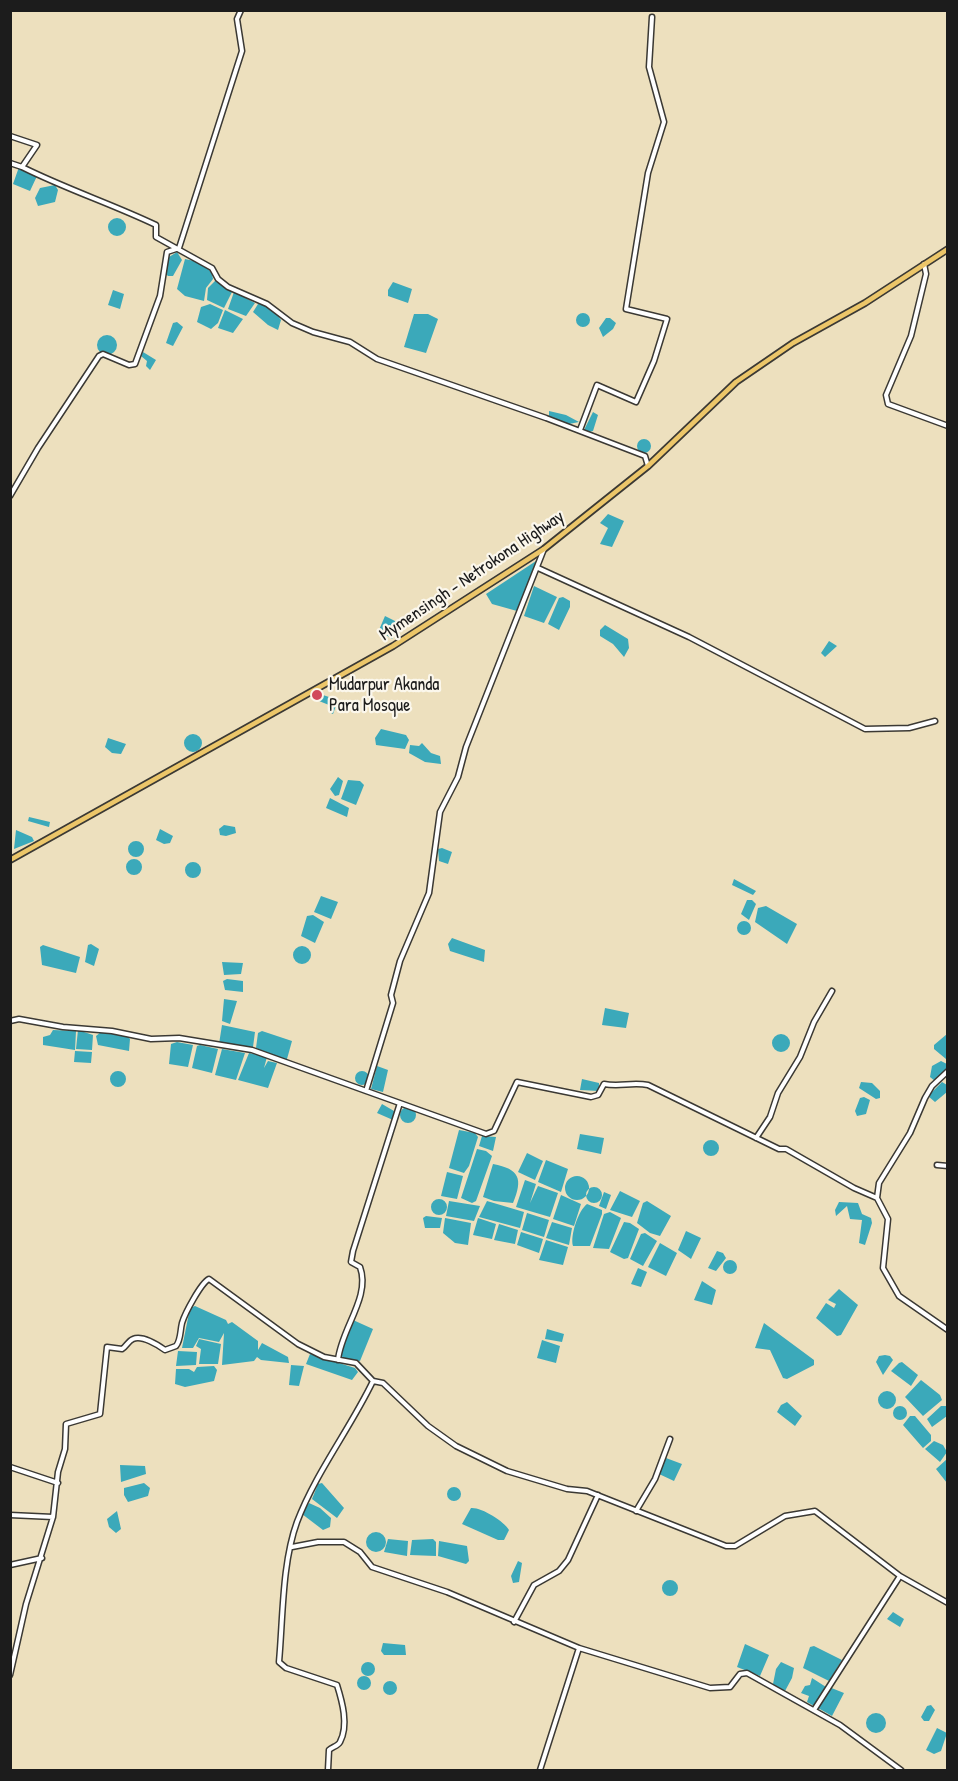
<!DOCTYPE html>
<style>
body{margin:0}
#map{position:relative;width:958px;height:1781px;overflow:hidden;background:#ede0be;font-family:"Patrick Hand",sans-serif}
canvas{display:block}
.frame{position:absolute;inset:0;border:12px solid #1c1c1c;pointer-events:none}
</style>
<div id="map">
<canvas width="958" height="1781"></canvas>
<div class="frame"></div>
</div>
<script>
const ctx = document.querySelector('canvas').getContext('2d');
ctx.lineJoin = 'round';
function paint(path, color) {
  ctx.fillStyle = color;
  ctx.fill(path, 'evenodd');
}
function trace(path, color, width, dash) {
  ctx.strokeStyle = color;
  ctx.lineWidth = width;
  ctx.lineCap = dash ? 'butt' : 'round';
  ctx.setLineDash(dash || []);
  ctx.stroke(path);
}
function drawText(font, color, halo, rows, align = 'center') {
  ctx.font = font + ' "Patrick Hand",sans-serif';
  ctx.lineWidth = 4.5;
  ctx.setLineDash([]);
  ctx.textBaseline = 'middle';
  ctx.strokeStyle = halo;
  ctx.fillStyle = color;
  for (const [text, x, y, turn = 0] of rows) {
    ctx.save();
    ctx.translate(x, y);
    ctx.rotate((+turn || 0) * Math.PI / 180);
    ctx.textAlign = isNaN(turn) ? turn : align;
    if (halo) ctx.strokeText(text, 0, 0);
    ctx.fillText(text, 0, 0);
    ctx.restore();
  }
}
const water = new Path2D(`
 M 19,167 L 37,176 L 30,191 L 13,184 Z
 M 55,185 L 58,190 L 55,202 L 38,206 L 35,198 L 40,188 Z
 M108 227a9 9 0 1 1 18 0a9 9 0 1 1-18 0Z
 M 177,252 L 182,260 L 173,276 L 168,276 L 165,273 L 169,257 Z
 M 185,259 C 197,261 212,266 213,279 L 206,288 L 204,301 L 185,296 L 177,289 Z
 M 216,280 L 232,292 L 224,308 L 207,300 L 208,288 Z
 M 393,282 L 412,289 L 408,303 L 388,296 L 388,290 Z
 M 113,290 L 124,294 L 120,309 L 108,305 Z
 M 234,292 L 255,303 L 246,316 L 228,309 Z
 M 210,304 L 223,310 L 218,323 L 211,329 L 197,322 L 201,307 Z
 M 258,304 C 268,304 275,312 281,320 L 278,330 L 268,325 L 253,312 Z
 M 225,310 L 243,319 L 233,333 L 218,328 Z
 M576 320a7 7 0 1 1 14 0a7 7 0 1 1-14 0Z
 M 414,314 L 428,314 L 438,319 L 426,353 L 404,347 Z
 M 606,318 L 610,318 L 616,323 L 613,329 L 603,337 L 599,328 Z
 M 177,322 L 183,327 L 173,346 L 166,343 L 173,323 Z
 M97 345a10 10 0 1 1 20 0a10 10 0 1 1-20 0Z
 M 143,352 L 156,360 L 150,370 L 146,366 L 147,361 L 141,356 Z
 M 549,411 L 566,415 L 579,422 L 569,424 L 549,416 Z
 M 593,412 L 598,415 L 593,431 L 589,432 L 584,430 Z
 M637 446a7 7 0 1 1 14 0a7 7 0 1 1-14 0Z
 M 608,514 L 624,521 L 612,547 L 600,544 L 608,528 L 600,523 Z
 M 536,561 L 534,574 L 517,611 L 492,604 L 486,594 Z
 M 534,586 L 557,597 L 544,623 L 524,616 Z
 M 563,597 L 570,601 L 570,607 L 559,630 L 548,624 L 559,598 Z
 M 385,616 L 401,624 L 392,639 L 379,630 Z
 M 605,625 L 628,639 L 629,648 L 624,657 L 613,644 L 600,636 L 600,630 Z
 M 829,641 L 837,646 L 825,657 L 821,653 Z
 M 323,695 L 338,700 L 333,714 L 329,712 L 329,705 L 319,701 Z
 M 381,729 L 406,735 L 409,740 L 405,749 L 376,745 L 375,738 Z
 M184 743a9 9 0 1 1 18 0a9 9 0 1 1-18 0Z
 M 108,738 L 126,744 L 121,754 L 112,753 L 105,747 Z
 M 422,743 L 431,753 L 440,756 L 441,764 L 425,762 L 409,753 L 410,745 L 419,746 Z
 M 338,777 L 343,781 L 339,795 L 335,796 L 330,789 Z
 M 348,780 L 360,781 L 364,785 L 356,805 L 341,799 Z
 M 330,798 L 349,808 L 347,817 L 326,808 Z
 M 29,817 L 50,822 L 49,827 L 28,821 Z
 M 224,825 L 235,827 L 236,833 L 226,836 L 220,835 L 219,829 Z
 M 160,829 L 173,836 L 170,843 L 164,844 L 156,840 Z
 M 16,830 L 32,837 L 34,841 L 14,849 Z
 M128 849a8 8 0 1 1 16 0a8 8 0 1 1-16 0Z
 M 442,848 L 452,852 L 448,864 L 439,861 L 438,849 Z
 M126 867a8 8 0 1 1 16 0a8 8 0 1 1-16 0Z
 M185 870a8 8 0 1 1 16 0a8 8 0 1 1-16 0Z
 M 734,879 L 756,891 L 753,895 L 732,885 Z
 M 321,896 L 338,902 L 331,919 L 314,912 Z
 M 747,900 L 752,900 L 756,904 L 749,920 L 741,914 Z
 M 766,906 L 797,924 L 787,944 L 755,922 L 758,908 Z
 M 313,915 L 324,922 L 315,943 L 301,936 L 307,916 Z
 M737 928a7 7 0 1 1 14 0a7 7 0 1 1-14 0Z
 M 452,938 L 485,950 L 484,962 L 450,951 L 448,944 Z
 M 91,944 L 99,949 L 94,966 L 85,962 L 88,945 Z
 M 43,945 L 80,957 L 76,973 L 42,965 L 40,947 Z
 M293 955a9 9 0 1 1 18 0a9 9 0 1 1-18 0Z
 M 222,962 L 243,963 L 241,974 L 224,975 Z
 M 227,979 L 243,981 L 243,992 L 225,990 L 223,981 Z
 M 224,999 L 237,1001 L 230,1024 L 222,1021 Z
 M 605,1008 L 629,1013 L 626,1028 L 602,1025 Z
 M 222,1025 L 255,1032 L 253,1047 L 219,1044 Z
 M 53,1030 L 76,1031 L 75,1050 L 43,1045 L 43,1037 L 50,1035 Z
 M 78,1030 L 93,1035 L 92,1050 L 76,1049 Z
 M 262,1031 L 292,1041 L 287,1059 L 282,1060 L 256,1048 L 258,1033 Z
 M 101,1032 L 127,1036 L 130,1039 L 129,1051 L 98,1045 L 96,1036 Z
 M 947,1034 L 948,1059 L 946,1059 L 934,1049 L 934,1045 Z
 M772 1043a9 9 0 1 1 18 0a9 9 0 1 1-18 0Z
 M 177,1042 L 193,1045 L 188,1067 L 169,1064 L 171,1044 Z
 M 200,1045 L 218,1049 L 212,1073 L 192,1068 L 197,1046 Z
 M 222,1049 L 245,1053 L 236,1080 L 215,1075 Z
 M 75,1051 L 92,1052 L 91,1063 L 74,1062 Z
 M 249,1053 L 267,1057 L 264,1068 L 268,1061 L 277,1063 L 268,1088 L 238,1080 Z
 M 941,1061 L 947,1064 L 947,1068 L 935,1081 L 930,1077 L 932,1066 Z
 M 377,1066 L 388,1070 L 383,1092 L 371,1089 Z
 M355 1078a7 7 0 1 1 14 0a7 7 0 1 1-14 0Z
 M110 1079a8 8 0 1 1 16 0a8 8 0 1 1-16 0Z
 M 582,1079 L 599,1083 L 599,1091 L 580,1090 Z
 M 861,1082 L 872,1083 L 880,1091 L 880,1098 L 876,1099 L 859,1088 Z
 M 942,1082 L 947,1085 L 947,1092 L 935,1102 L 928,1096 Z
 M 864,1097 L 870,1100 L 866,1114 L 857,1116 L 855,1111 L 860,1098 Z
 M 382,1104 L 394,1111 L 393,1120 L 377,1113 Z
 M400 1115a8 8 0 1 1 16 0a8 8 0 1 1-16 0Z
 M 459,1130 L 475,1133 L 478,1137 L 469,1166 L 464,1173 L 449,1168 Z
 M 580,1134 L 604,1138 L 601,1154 L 577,1149 Z
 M 482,1136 L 496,1137 L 493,1151 L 479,1146 Z
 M703 1148a8 8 0 1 1 16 0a8 8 0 1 1-16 0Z
 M 477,1149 L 486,1151 L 492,1156 L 476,1201 L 472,1203 L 461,1198 Z
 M 527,1153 L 543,1161 L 535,1180 L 518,1172 Z
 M 546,1160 L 568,1169 L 561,1192 L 538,1182 Z
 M 493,1164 C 520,1169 523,1179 513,1203 L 494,1201 L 483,1197 Z
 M 447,1172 L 463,1176 L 457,1199 L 441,1196 Z
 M565 1188a12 12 0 1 1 24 0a12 12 0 1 1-24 0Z
 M 525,1180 L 536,1184 L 530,1203 L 538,1186 L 558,1193 L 550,1217 L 516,1207 Z
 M586 1195a8 8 0 1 1 16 0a8 8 0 1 1-16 0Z
 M 620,1191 L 640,1201 L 632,1217 L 610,1210 Z
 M 604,1192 L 611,1195 L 606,1209 L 599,1206 Z
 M 561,1195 L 581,1204 L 574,1226 L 553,1219 Z
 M431 1207a8 8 0 1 1 16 0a8 8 0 1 1-16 0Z
 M 449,1201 L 480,1206 L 474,1221 L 446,1216 Z
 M 487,1201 L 524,1212 L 520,1228 L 479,1217 Z
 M 647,1201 L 671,1216 L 660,1236 L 650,1233 L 637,1223 L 643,1203 Z
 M 839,1202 L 858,1203 L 862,1214 L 871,1218 L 872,1223 L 865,1245 L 859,1243 L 862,1220 L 850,1219 L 847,1206 L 836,1216 L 835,1210 Z
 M 587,1204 L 602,1210 L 602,1214 L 590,1246 L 573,1246 C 570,1236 578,1211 587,1204 Z
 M 610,1212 L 621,1218 L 609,1249 L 593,1248 L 604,1214 Z
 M 527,1213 L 549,1220 L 544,1237 L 522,1230 Z
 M 426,1216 L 442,1218 L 440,1228 L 425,1228 L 423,1218 Z
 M 445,1218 L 471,1223 L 468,1245 L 455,1243 L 443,1233 Z
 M 478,1218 L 496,1224 L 492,1239 L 473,1235 Z
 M 552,1222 L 572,1228 L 569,1245 L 546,1238 Z
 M 624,1222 L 630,1223 L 639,1229 L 628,1258 L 624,1259 L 610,1252 Z
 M 499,1224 L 518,1230 L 515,1244 L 494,1240 Z
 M 686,1231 L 701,1238 L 691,1259 L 678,1250 Z
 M 521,1232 L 543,1239 L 539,1253 L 517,1245 Z
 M 645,1233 L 657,1241 L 643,1266 L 630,1259 L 641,1234 Z
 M 546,1240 L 568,1247 L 563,1265 L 539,1260 Z
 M 660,1243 L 677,1253 L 666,1276 L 648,1267 Z
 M 717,1251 L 723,1253 L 726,1258 L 716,1271 L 708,1268 Z
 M723 1267a7 7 0 1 1 14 0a7 7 0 1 1-14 0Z
 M 638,1268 L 647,1272 L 641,1287 L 631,1284 Z
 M 702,1281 L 716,1290 L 712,1305 L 694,1300 Z
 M 839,1289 L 858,1305 L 841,1335 L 837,1336 L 816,1318 L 826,1303 L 834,1308 L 836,1304 L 828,1300 Z
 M 195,1306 L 226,1320 L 228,1324 L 232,1322 L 258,1341 L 258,1350 L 262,1343 L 288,1357 L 289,1363 L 261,1360 L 257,1357 L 254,1361 L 222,1365 L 224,1333 L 219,1342 L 199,1338 L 193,1348 L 182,1348 L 190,1308 Z
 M 353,1320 L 373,1329 L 360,1361 L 343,1358 L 340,1354 Z
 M 764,1323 L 814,1360 L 814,1365 L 787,1379 L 783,1378 L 770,1350 L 755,1348 Z
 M 547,1329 L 564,1334 L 562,1342 L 545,1339 Z
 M 199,1339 L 221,1344 L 218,1364 L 199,1364 L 201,1349 L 196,1346 Z
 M 542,1340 L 560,1346 L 556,1363 L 537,1358 Z
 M 178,1351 L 197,1352 L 196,1365 L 176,1366 Z
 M 310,1354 L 355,1368 L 358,1372 L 352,1380 L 306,1364 Z
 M 885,1355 L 890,1356 L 893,1360 L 883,1375 L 876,1362 L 879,1356 Z
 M 902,1362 L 918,1375 L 911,1386 L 891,1371 L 899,1363 Z
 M 291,1365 L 304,1366 L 299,1386 L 289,1385 Z
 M 214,1366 L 217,1370 L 214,1381 L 185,1387 L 175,1384 L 176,1369 L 189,1369 L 194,1372 L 197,1367 Z
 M 921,1380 L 940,1395 L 942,1400 L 923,1416 L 905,1397 Z
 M878 1400a9 9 0 1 1 18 0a9 9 0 1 1-18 0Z
 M 787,1402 L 802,1416 L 795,1426 L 777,1412 L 781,1405 Z
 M 941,1406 L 947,1406 L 947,1416 L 932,1427 L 927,1419 Z
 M893 1413a7 7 0 1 1 14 0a7 7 0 1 1-14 0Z
 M 910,1416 L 915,1416 L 931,1435 L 931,1441 L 923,1448 L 903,1425 Z
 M 934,1441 L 943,1445 L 947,1452 L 940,1462 L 925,1449 Z
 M 666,1458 L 682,1464 L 674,1481 L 659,1474 Z
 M 947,1459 L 947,1483 L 936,1469 Z
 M 120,1465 L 145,1466 L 146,1474 L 121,1482 Z
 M 144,1483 L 150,1488 L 148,1496 L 128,1502 L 124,1495 L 124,1488 Z
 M 322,1483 L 344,1508 L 337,1518 L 312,1499 L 318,1484 Z
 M447 1494a7 7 0 1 1 14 0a7 7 0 1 1-14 0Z
 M 309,1503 L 320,1508 L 331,1518 L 330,1527 L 323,1530 L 302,1514 Z
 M 471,1508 C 481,1507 504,1521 509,1530 L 504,1540 L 498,1540 L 462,1524 Z
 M 117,1511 L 121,1529 L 116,1533 L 109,1527 L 107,1519 Z
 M366 1542a10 10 0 1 1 20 0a10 10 0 1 1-20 0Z
 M 388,1539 L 408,1541 L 407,1556 L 384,1552 Z
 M 433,1539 L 436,1542 L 436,1556 L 410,1555 L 412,1540 Z
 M 439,1541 L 467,1546 L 469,1561 L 466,1564 L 438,1556 Z
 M 518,1561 L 522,1563 L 519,1582 L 513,1583 L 511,1576 Z
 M662 1588a8 8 0 1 1 16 0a8 8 0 1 1-16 0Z
 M 893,1612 L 904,1619 L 900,1627 L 887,1619 Z
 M 383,1643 L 405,1645 L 406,1655 L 384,1655 L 381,1651 Z
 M 745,1644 L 769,1655 L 760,1676 L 737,1667 Z
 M 814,1646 L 842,1660 L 829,1681 L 803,1668 L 810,1647 Z
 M361 1669a7 7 0 1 1 14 0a7 7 0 1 1-14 0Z
 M 781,1662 L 794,1668 L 792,1678 L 785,1691 L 773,1684 L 776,1669 Z
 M357 1683a7 7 0 1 1 14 0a7 7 0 1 1-14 0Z
 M 812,1678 L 826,1687 L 814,1706 L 807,1702 L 809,1696 L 801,1693 L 805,1686 L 810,1685 Z
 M383 1688a7 7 0 1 1 14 0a7 7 0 1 1-14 0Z
 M 829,1687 L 844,1693 L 832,1716 L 818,1708 Z
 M 931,1705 L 935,1710 L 929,1721 L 924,1721 L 921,1717 L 927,1706 Z
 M866 1723a10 10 0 1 1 20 0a10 10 0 1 1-20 0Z
 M 937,1728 L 947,1733 L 941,1751 L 934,1754 L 926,1750 Z`);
const minor = new Path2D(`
 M 10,136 L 37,145 L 22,167 C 66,189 112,204 156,225 L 156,237 L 212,268 L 218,279 L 228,287 L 267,304 L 292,323 L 313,332 L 350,342 L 377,359 L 546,418 L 645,456 L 648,466
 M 10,163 L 22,167
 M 924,264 L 926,274 L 911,336 L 886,395 L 888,404 L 948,426
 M 580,430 L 597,385 L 636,402 L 654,361 L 667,319 L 626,309 L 648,173 L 664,122 L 649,67 L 652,17
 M 10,496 L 38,448 L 99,356 L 103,354 L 129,365 L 135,364 L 160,296 L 167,252 L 179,248 L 242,51 L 237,19 L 241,10
 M 538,568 L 689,637 L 865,729 L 909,728 L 935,721
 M 10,1021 L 19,1019 L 63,1027 L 112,1031 L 151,1039 L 179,1038 L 252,1050 L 486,1134 L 494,1131 L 517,1082 L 591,1097 L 598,1095 L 604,1084 C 620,1087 632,1082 648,1085 L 779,1149 L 786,1149 L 854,1188 L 877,1198 L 888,1219 L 883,1268 L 899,1296 L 948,1330
 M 366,1091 L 393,1003 L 391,995 L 400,961 L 429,893 L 440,812 L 458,777 L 466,747 L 544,549
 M 756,1138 L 770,1117 L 778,1093 L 800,1057 L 814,1022 L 832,991
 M 937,1165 L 948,1166
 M 877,1198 L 879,1183 L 910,1133 L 925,1098 L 932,1086 L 948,1071
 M 338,1360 C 341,1329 371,1297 360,1267 L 351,1262 L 353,1251 L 400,1103
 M 10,1467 L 58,1483
 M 636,1511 L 655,1479 L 670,1439
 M 10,1515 L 53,1517
 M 292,1547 L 318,1542 L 344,1542 L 360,1552 L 372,1567 L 447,1592 L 579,1648 L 540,1770
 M 10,1565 L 42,1558
 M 514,1622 L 534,1585 L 559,1571 L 568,1560 L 598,1495
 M 579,1648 L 710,1688 L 730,1687 L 740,1674 L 747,1673 L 840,1725 L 901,1770
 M 10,1675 L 26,1604 L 53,1517 L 58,1472 L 65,1449 L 66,1424 L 100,1414 L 107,1347 L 122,1349 C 126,1347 128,1341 133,1339 C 142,1335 158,1345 165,1350 L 176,1346 C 181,1340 180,1331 182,1323 C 185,1313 201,1283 209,1279 L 298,1344 L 324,1357 L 356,1363 L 373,1381 L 383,1383 L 428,1426 L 456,1446 L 507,1471 L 567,1489 L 587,1491 L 726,1546 L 735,1546 L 785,1516 L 815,1511 L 900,1576 L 948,1603
 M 814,1710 L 900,1576
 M 328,1770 L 329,1750 C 332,1747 338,1746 340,1742 C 349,1725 342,1701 337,1685 L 286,1668 L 279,1662 C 283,1618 282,1563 297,1522 C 316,1472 350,1429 373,1381`);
const major = new Path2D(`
 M 10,860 L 393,646 L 544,549 L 648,466 L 736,382 L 793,343 L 865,303 L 948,249`);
const markers = [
 [317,695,6,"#d1495b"]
];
const streetNames = [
 ["Mymensingh - Netrokona Highway",472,576,-34]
];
const poiNames = [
 ["Mudarpur Akanda",329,685],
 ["Para Mosque",329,706]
];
paint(water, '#3ba9ba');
trace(minor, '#3b3934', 7);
trace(major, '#3b3934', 8);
trace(minor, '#fff', 4);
trace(major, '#ecc669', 4.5);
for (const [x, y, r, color] of markers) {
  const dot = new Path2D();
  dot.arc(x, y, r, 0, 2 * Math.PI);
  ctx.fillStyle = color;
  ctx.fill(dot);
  trace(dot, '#fbf7ec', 2);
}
drawText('18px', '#1c1c1c', '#fbf7ec', streetNames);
drawText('18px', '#1c1c1c', '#fbf7ec', poiNames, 'left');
</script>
